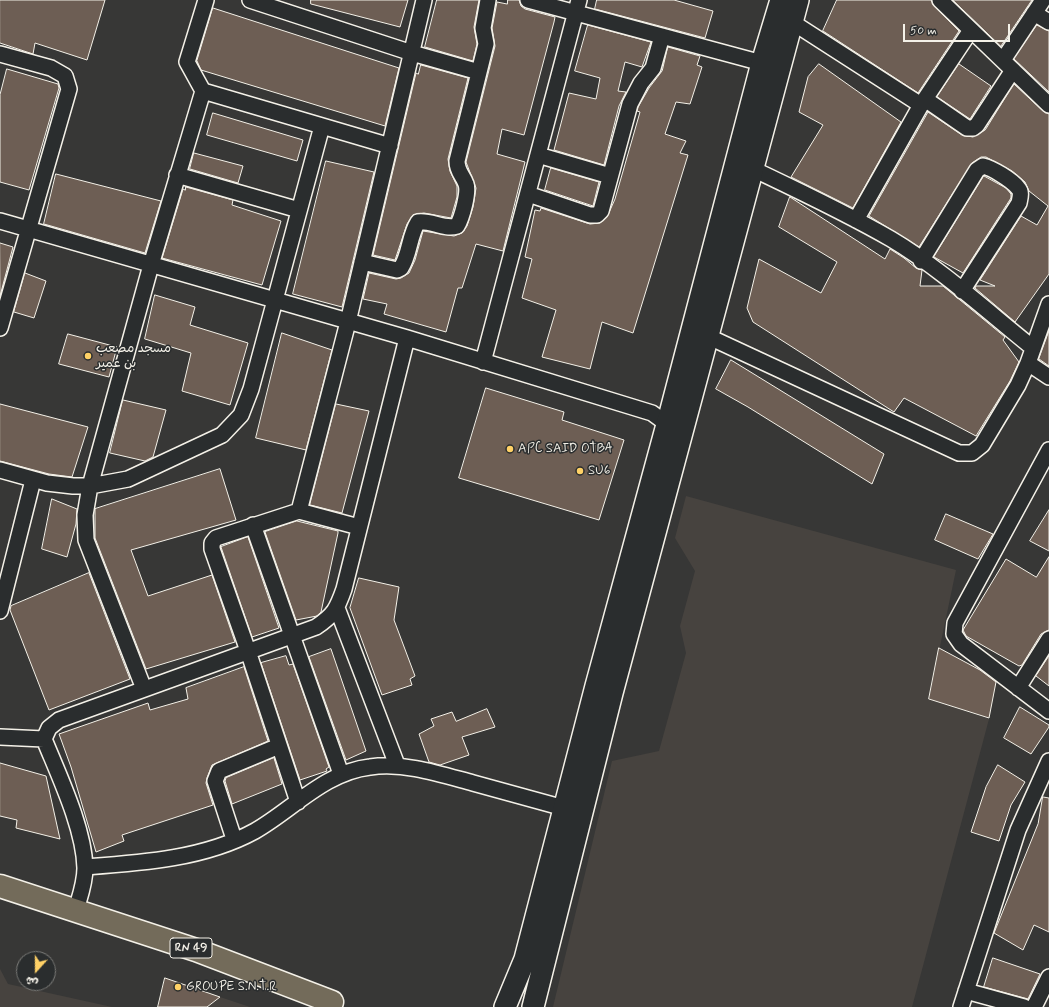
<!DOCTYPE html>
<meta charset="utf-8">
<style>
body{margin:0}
#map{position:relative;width:1049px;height:1007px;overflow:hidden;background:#373736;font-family:Mynerve,"Playpen Sans Arabic",sans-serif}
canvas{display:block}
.north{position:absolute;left:16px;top:951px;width:40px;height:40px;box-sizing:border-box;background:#2a2d2e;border:1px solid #7b7b78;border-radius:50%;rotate:201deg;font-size:11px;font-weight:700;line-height:16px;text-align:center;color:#f4f1e8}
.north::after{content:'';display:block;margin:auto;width:14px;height:18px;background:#ffd166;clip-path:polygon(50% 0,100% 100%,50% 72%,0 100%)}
.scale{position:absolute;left:903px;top:24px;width:107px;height:18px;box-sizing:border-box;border:2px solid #f4f1e8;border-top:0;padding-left:5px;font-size:12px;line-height:14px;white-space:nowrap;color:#f4f1e8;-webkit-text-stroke:3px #2a2d2e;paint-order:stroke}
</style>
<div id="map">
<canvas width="1049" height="1007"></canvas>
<div class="north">ش</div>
<div class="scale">50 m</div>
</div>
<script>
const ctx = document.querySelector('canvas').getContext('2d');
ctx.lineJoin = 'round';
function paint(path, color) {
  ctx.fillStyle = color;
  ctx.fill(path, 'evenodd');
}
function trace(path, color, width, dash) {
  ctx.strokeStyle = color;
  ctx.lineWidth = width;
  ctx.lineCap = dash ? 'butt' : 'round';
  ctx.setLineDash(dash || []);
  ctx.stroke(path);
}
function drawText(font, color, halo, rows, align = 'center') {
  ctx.font = font + ' Mynerve,"Playpen Sans Arabic",sans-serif';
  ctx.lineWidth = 3;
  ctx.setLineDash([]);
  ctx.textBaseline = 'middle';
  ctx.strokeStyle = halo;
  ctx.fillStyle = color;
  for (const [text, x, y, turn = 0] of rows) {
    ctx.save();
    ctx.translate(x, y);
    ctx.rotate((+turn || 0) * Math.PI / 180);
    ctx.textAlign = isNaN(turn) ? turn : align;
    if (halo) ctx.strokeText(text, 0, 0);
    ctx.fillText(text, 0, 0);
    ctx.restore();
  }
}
const built = new Path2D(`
 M 686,496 L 956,570 L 929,699 L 989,719 L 912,1007 L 553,1007 L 612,761 L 659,751 L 686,653 L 680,626 L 695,571 L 675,538 Z
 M 0,969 L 8,984 L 112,1007 L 0,1007 Z
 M 220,997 L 250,1007 L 207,1007 Z`);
const building = new Path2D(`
 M 0,0 L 105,0 L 87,60 L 35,43 L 33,54 L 0,43 Z
 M 311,0 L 408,0 L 400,27 L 311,4 Z
 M 437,0 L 479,0 L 474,27 L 477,44 L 473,61 L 425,47 Z
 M 508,0 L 519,0 L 521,6 L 525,9 L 555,17 L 554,22 L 524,135 L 502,129 L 497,154 L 525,162 L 503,251 L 476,244 L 462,288 L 458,288 L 446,332 L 384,314 L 387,304 L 363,299 L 369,273 L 396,279 L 401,278 L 409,273 L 415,260 L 423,231 L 454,236 L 462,233 L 467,226 L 473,207 L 476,188 L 466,162 L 495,46 L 492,28 L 497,2 L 507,4 Z
 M 597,0 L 674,0 L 713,11 L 705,38 L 595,9 Z
 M 837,0 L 931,0 L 934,6 L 959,31 L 918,93 L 823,31 Z
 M 953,0 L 1032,0 L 1001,46 Z
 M 213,8 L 399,68 L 385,126 L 201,70 L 197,61 Z
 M 588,25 L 651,42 L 642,67 L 625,62 L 618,91 L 626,92 L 619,106 L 604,165 L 554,150 L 569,93 L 596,99 L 600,78 L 575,71 Z
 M 1037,25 L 1049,31 L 1049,92 L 1014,59 Z
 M 668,47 L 700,56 L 697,65 L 702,67 L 690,104 L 676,102 L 665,134 L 686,141 L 680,153 L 688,155 L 633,333 L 602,322 L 590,369 L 542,357 L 556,310 L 522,298 L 532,259 L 525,257 L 535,210 L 540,211 L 541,208 L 590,224 L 600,223 L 607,217 L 615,199 L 640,112 L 637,111 L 638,107 L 649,88 L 662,71 Z
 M 819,64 L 901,122 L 853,208 L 791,177 L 823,125 L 799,112 L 808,77 Z
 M 959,64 L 991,86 L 970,119 L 937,97 Z
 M 421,65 L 468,78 L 448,159 L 450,171 L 457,186 L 457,197 L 451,218 L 424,213 L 413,215 L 407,224 L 395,260 L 373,255 L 416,73 L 418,74 Z
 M 7,69 L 58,84 L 59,88 L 29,190 L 0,182 L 0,95 Z
 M 1014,84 L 1043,111 L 1049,114 L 1049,274 L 1015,322 L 975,288 L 976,286 L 995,286 L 980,280 L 1021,216 L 1037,225 L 1048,206 L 1029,191 L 1025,182 L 1012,171 L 986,157 L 981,157 L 972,163 L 919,247 L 869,216 L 928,112 L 962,135 L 973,137 L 985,130 Z
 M 213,113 L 303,140 L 297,161 L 207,135 Z
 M 194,153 L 243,166 L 238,183 L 190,169 Z
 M 326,161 L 374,172 L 342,307 L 293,294 Z
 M 551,168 L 599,182 L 593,206 L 545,190 Z
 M 56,174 L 161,201 L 145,253 L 44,224 Z
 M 984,176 L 1006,188 L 1011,194 L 1011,198 L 963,273 L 934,257 Z
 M 186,187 L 233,200 L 232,205 L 281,221 L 262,285 L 162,258 L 183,189 L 185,190 Z
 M 790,197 L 885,259 L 890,249 L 904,258 L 916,268 L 922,270 L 920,286 L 943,286 L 1005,337 L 1003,340 L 1019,362 L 1010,381 L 976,436 L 904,398 L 894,412 L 753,322 L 747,308 L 759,259 L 821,293 L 837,262 L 779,227 Z
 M 0,243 L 13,247 L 0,296 Z
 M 25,273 L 46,281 L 34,318 L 14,312 Z
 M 155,295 L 195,307 L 190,325 L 248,343 L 230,405 L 182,391 L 191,353 L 145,339 Z
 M 1049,331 L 1049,366 L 1039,359 Z
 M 282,333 L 332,350 L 306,450 L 256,438 Z
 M 68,334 L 117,347 L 109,377 L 59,364 Z
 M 731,360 L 884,454 L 872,484 L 748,407 L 716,389 Z
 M 486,388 L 564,412 L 562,420 L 624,440 L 599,520 L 459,478 Z
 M 123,400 L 166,410 L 153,457 L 145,461 L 110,453 Z
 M 0,404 L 88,427 L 72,477 L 49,474 L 0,461 Z
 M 336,404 L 369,411 L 342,513 L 310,505 Z
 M 220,469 L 236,520 L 131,550 L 148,596 L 212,575 L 235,642 L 146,669 L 95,538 L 95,509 Z
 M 52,499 L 77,509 L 76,524 L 67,557 L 42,549 Z
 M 1049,510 L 1049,551 L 1030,541 Z
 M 946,514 L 993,534 L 978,559 L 935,540 Z
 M 297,521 L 338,531 L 338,533 L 321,612 L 317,616 L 296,620 L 265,532 Z
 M 248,537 L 279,628 L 252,637 L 221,547 Z
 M 1049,557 L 1049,630 L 1041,634 L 1022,665 L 1019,666 L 966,636 L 963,630 L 1006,559 L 1036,577 Z
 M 89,573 L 130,679 L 49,710 L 10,610 L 11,606 Z
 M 359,578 L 399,587 L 394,620 L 415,676 L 410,679 L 412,685 L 382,695 L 350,608 Z
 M 939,648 L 980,670 L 996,682 L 989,718 L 929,699 Z
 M 331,649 L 366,751 L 346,760 L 309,657 Z
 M 286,656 L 289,665 L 293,664 L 329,767 L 326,769 L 327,771 L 300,780 L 261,663 Z
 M 1049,656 L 1049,686 L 1036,676 Z
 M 244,667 L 268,741 L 212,765 L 207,778 L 206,783 L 213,805 L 122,835 L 124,841 L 96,852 L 71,767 L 59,734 L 148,703 L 150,710 L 188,699 L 186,688 Z
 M 1020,707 L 1049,725 L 1049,727 L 1031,754 L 1004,738 Z
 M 487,709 L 495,727 L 462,737 L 469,755 L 440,765 L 429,762 L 419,734 L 434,726 L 431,719 L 452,712 L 456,721 Z
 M 274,758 L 282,784 L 232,804 L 225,781 L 226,778 Z
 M 0,763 L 46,776 L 60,839 L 16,828 L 17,820 L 0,816 Z
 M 998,765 L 1025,782 L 1011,805 L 999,841 L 971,832 L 986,787 Z
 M 1043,797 L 1049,798 L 1049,932 L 1034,925 L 1023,950 L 994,933 L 1038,824 Z
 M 993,958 L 1040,974 L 1028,999 L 984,987 Z
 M 165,978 L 220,997 L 207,1007 L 158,1007 Z`);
const minor = new Path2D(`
 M 250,0 L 412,53 L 479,72
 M 528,0 L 762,63
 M 940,0 L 1049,105
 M 1034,13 L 1049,22
 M 792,22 L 921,105
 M 0,54 L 51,68 L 65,76 L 69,89 L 0,328
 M 1003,60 L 1043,0
 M 203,91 L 390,146
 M 925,99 L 967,128 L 973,128 L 977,125 L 1013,70
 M 538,155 L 610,176
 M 753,169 C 799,191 846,213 891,239 C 940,268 988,312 1033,348
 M 177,175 L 299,210
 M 528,194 L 590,215 L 597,215 L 601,211 L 630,104 L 641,83 L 653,68 L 662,36
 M 856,220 L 921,105 L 971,30
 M 0,221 L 407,338 L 652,413 L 667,424 L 675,427
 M 921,261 L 977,170 L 983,166 C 992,168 1012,180 1018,188 C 1022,192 1020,198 1019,203 L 962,291
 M 362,262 L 397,270 L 401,268 C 410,254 409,236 418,222 C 431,220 444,230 457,226 C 462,218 469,192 466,184 C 463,175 457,172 457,161 L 486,44 L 483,28 L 488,0
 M 707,336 L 959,453 L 972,453 L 982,445 L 1018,385 L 1028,363 L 1049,304
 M 483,362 L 579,0
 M 1028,363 L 1049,377
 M 1049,450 L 955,623 L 954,634 L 961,644 L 1049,711
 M 0,470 L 47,483 L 73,486 L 90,486 L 128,479 L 222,435 L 241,415 L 251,389 L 322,126
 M 299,511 L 348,322 L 424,0
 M 253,525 L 341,774
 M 337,608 L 397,765
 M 0,611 L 33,480
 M 1018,688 L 1049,639
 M 144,689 L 86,540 L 85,515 L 90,486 L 151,265 L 203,91 L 187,62 L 206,0
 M 0,737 L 44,739 L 49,728 L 59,720 L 316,627 C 334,615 337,609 344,589 L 407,338
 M 44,739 C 59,776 84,828 85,868 C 85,883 80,896 76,910
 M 298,802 L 248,651 L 212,549 L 212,543 L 216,538 L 299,511 L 359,527
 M 234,839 L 215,781 L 219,771 L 279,746
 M 85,867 C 141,863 204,859 255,831 C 292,810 325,772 370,767 C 405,762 440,774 473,783 C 503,791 534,800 564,808
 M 966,991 L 1024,1007
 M 961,1007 L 1018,830 L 1049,761
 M 1034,1007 L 1049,977`);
const secondary = new Path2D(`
 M 505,1007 L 525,959 L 596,686 L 671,410 L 762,63 L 781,0
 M 533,1007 L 612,693 L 798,0`);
const trunk = new Path2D(`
 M 0,886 L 196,950 L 332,1002`);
const markers = [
 [88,356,4,"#ffd166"],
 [510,449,4,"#ffd166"],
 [580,471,4,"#ffd166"],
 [178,987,4,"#ffd166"]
];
const shields = [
 [191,948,42]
];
const shieldNames = [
 ["RN 49",191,948]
];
const poiNames = [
 ["مسجد مصعب",96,349],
 ["بن عمير",96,364],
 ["APC SAID OTBA",518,449],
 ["SU6",588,471],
 ["GROUPE S.N.T.R",186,987]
];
paint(built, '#47433f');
paint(building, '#6d5e54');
trace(building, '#f4f1e8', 1);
trace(minor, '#f4f1e8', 18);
trace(secondary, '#f4f1e8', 24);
trace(trunk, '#f4f1e8', 25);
trace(minor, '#2a2d2e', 15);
trace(secondary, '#2a2d2e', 21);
trace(trunk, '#736b5a', 22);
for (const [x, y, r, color] of markers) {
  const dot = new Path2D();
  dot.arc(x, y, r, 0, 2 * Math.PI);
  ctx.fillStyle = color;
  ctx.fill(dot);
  trace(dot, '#2a2d2e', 1.5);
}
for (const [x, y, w] of shields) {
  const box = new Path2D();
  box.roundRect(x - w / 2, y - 10, w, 20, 3);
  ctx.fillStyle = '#2a2d2e';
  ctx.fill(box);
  trace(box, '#f4f1e8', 1);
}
drawText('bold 12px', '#f4f1e8', null, shieldNames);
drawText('13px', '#f4f1e8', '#2a2d2e', poiNames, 'left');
</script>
